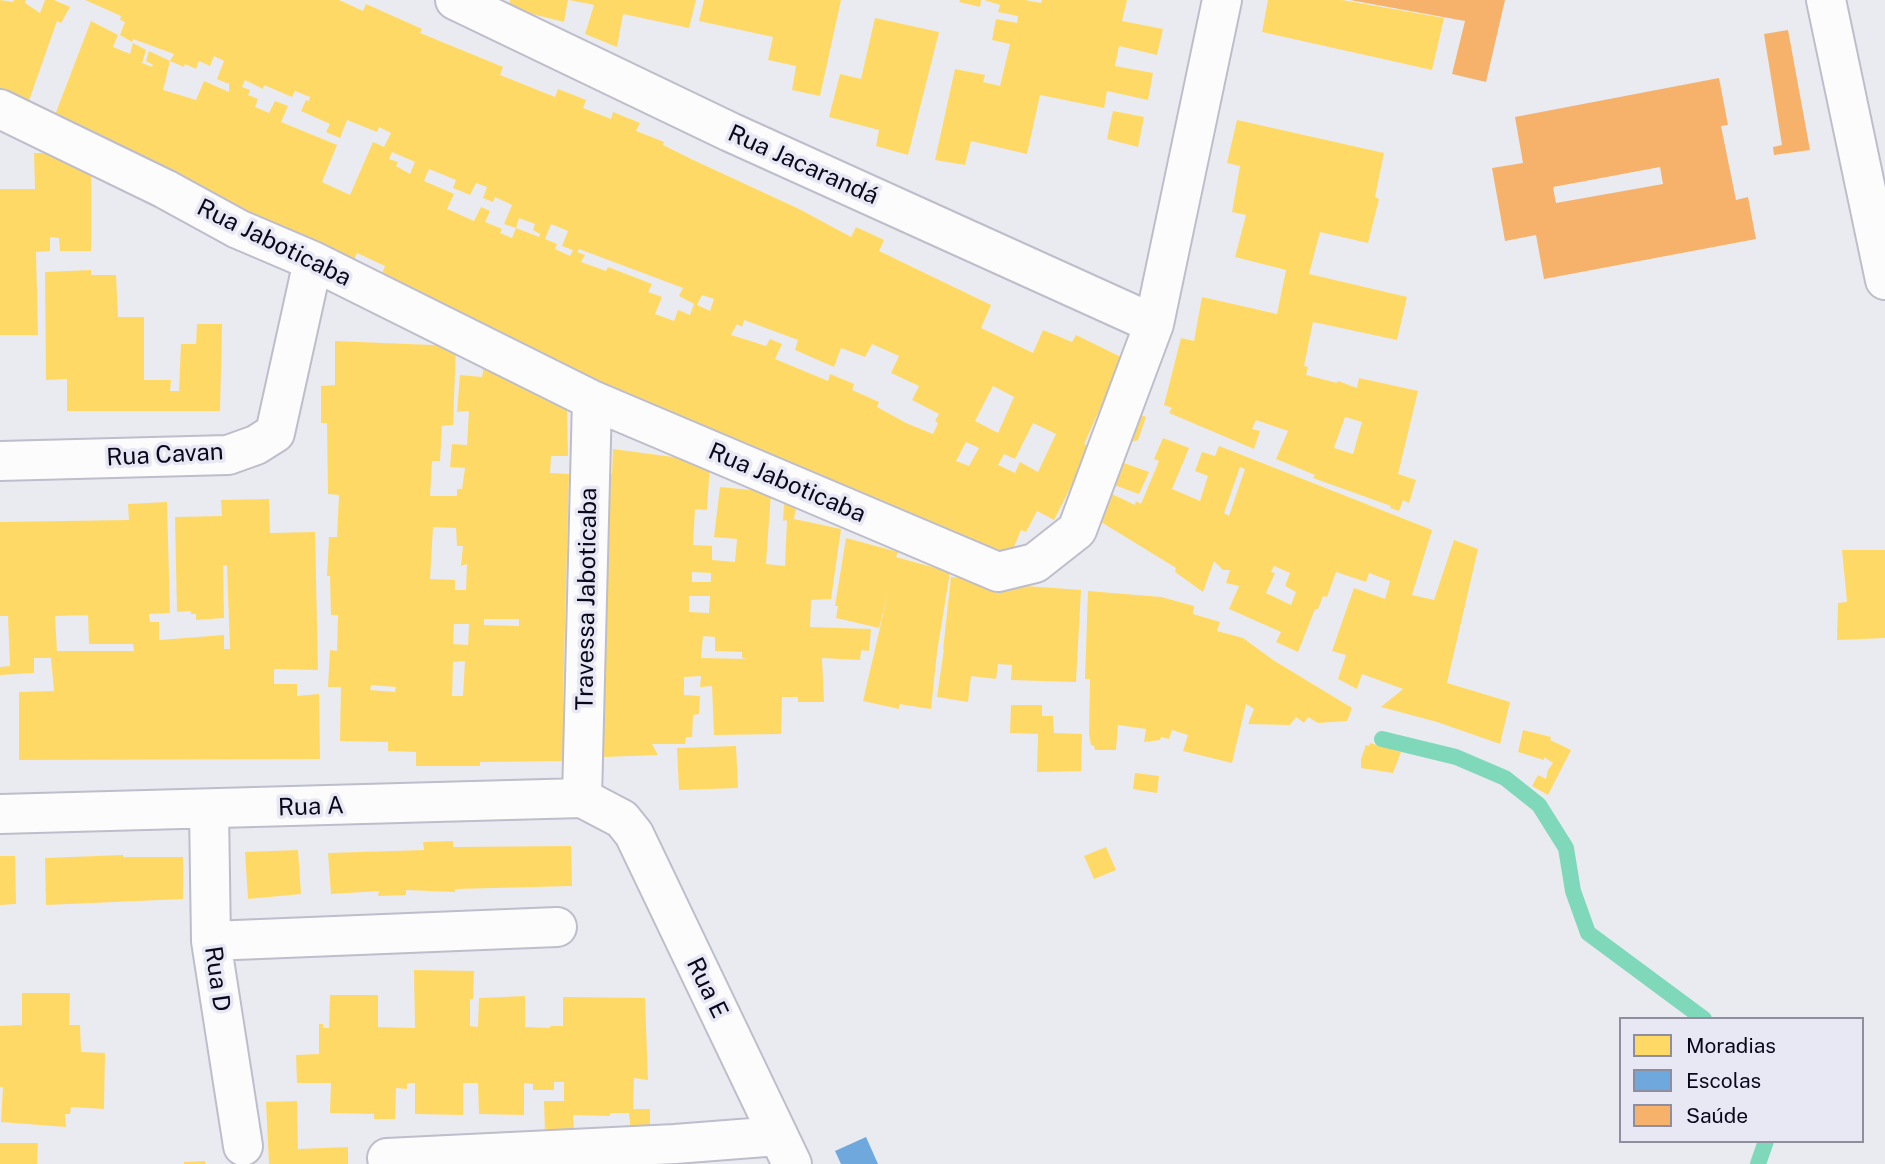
<!DOCTYPE html>
<meta charset="utf-8">
<style>
body{margin:0}
#map{position:relative;width:1885px;height:1164px;overflow:hidden;background:#eaebf1;font-family:"Public Sans",sans-serif}
canvas{display:block}
.legend{position:absolute;left:1619px;top:1017px;width:245px;height:126px;box-sizing:border-box;background:#e7e8f4;border:2px solid #8f8e9e;margin:0;padding:9px 12px;list-style:none;font-size:21px;color:#0a081c}
.legend li{display:flex;align-items:center;gap:14px;height:35px}
.legend b{width:35px;border:2px solid #8f8e9e}
</style>
<div id="map">
<canvas width="1885" height="1164"></canvas>
<ul class="legend">
<li><b style="height:19px;background:#ffd966"></b>Moradias</li>
<li><b style="height:19px;background:#6fa8dc"></b>Escolas</li>
<li><b style="height:19px;background:#f6b26b"></b>Saúde</li>
</ul>
</div>
<script>
const ctx = document.querySelector('canvas').getContext('2d');
ctx.lineJoin = 'round';
function paint(path, color) {
  ctx.fillStyle = color;
  ctx.fill(path, 'evenodd');
}
function trace(path, color, width, dash) {
  ctx.strokeStyle = color;
  ctx.lineWidth = width;
  ctx.lineCap = dash ? 'butt' : 'round';
  ctx.setLineDash(dash || []);
  ctx.stroke(path);
}
function drawText(font, color, halo, rows, align = 'center') {
  ctx.font = font + ' "Public Sans",sans-serif';
  ctx.lineWidth = 7;
  ctx.setLineDash([]);
  ctx.textBaseline = 'middle';
  ctx.strokeStyle = halo;
  ctx.fillStyle = color;
  for (const [text, x, y, turn = 0] of rows) {
    ctx.save();
    ctx.translate(x, y);
    ctx.rotate((+turn || 0) * Math.PI / 180);
    ctx.textAlign = isNaN(turn) ? turn : align;
    if (halo) ctx.strokeText(text, 0, 0);
    ctx.fillText(text, 0, 0);
    ctx.restore();
  }
}
const homes = new Path2D(`
 M 0,0 L 13,2 L 14,0 L 26,0 L 25,3 L 40,13 L 45,0 L 54,0 L 70,7 L 61,23 L 57,21 L 26,109 L 0,97 Z
 M 85,0 L 339,0 L 363,11 L 366,4 L 422,29 L 420,33 L 503,67 L 500,75 L 555,97 L 558,89 L 586,100 L 583,108 L 611,119 L 613,112 L 640,123 L 636,131 L 664,142 L 663,145 L 691,159 L 799,209 L 851,237 L 856,227 L 884,240 L 879,251 L 991,305 L 981,328 L 1033,353 L 1043,330 L 1072,342 L 1076,335 L 1123,358 L 1084,444 L 1091,447 L 1054,520 L 1037,511 L 1026,532 L 1021,530 L 1009,559 L 623,394 L 378,283 L 385,266 L 357,253 L 348,274 L 50,128 L 91,21 L 118,35 L 113,47 L 130,54 L 133,43 L 146,50 L 142,63 L 152,67 L 153,65 L 146,61 L 149,51 L 170,61 L 174,54 L 133,39 L 132,42 L 120,35 L 125,22 L 120,20 L 121,16 ZM 214,56 L 224,61 L 217,79 L 228,84 L 229,82 L 229,92 L 204,81 L 196,100 L 163,90 L 170,61 L 184,67 L 185,64 L 196,69 L 199,61 L 210,66 ZM 245,80 L 263,89 L 264,85 L 292,97 L 295,91 L 310,97 L 309,101 L 306,100 L 301,111 L 330,124 L 326,132 L 340,138 L 347,120 L 377,132 L 379,127 L 391,133 L 384,147 L 373,142 L 350,195 L 322,182 L 337,145 L 281,122 L 288,106 L 275,101 L 269,113 L 255,107 L 258,99 L 248,95 L 250,90 L 242,87 ZM 392,152 L 415,162 L 410,174 L 396,166 L 398,162 L 389,159 ZM 429,169 L 456,180 L 453,188 L 470,195 L 476,183 L 487,187 L 483,198 L 493,202 L 495,197 L 512,205 L 504,224 L 516,228 L 519,218 L 535,224 L 533,230 L 540,234 L 539,237 L 516,228 L 512,238 L 500,233 L 502,229 L 485,222 L 490,211 L 481,207 L 474,221 L 447,209 L 454,194 L 424,181 ZM 551,224 L 568,231 L 562,246 L 573,250 L 570,256 L 555,249 L 557,244 L 545,239 ZM 579,249 L 683,288 L 679,296 L 694,304 L 690,315 L 678,310 L 674,321 L 655,314 L 662,297 L 648,292 L 652,284 L 608,267 L 606,271 L 581,262 L 585,255 L 577,252 ZM 702,295 L 714,299 L 710,311 L 697,305 ZM 744,320 L 798,340 L 795,350 L 834,367 L 841,348 L 865,357 L 872,344 L 899,356 L 891,373 L 919,386 L 912,400 L 939,414 L 935,421 L 938,423 L 933,434 L 906,423 L 877,407 L 879,402 L 852,390 L 854,384 L 830,374 L 828,381 L 775,359 L 782,344 L 770,339 L 766,346 L 731,335 L 737,324 L 742,327 ZM 993,386 L 1014,397 L 998,433 L 975,421 ZM 1033,423 L 1056,434 L 1038,472 L 1020,462 L 1015,473 L 998,465 L 1004,454 L 1015,459 ZM 966,442 L 979,448 L 969,466 L 956,461 Z
 M 510,0 L 568,0 L 564,22 L 508,8 Z
 M 569,0 L 696,0 L 689,28 L 623,14 L 617,47 L 585,34 L 594,5 Z
 M 704,0 L 841,0 L 820,96 L 792,90 L 796,66 L 768,60 L 773,37 L 699,21 Z
 M 960,0 L 981,0 L 980,7 L 959,2 Z
 M 984,0 L 1025,0 L 1041,3 L 1042,0 L 1127,0 L 1122,21 L 1163,29 L 1157,55 L 1119,46 L 1115,66 L 1153,73 L 1148,100 L 1107,91 L 1104,108 L 1040,95 L 1027,154 L 971,141 L 965,165 L 935,160 L 955,69 L 985,75 L 983,82 L 1000,86 L 1010,44 L 992,40 L 996,19 L 1017,23 L 1018,16 L 998,12 L 1000,5 Z
 M 1268,0 L 1342,0 L 1444,18 L 1432,70 L 1262,32 Z
 M 875,18 L 939,32 L 908,155 L 876,146 L 879,130 L 829,117 L 840,74 L 861,79 Z
 M 1113,111 L 1144,117 L 1138,147 L 1107,139 Z
 M 1237,120 L 1384,153 L 1375,197 L 1379,199 L 1368,243 L 1320,232 L 1309,274 L 1407,297 L 1397,340 L 1313,322 L 1304,366 L 1308,367 L 1306,375 L 1337,383 L 1338,381 L 1357,388 L 1359,378 L 1418,391 L 1398,474 L 1416,480 L 1409,503 L 1403,500 L 1399,511 L 1390,508 L 1391,506 L 1313,478 L 1315,475 L 1276,459 L 1288,431 L 1256,420 L 1252,429 L 1260,431 L 1254,449 L 1169,413 L 1172,408 L 1164,405 L 1181,338 L 1194,341 L 1202,297 L 1277,314 L 1286,270 L 1235,257 L 1246,215 L 1232,212 L 1240,166 L 1227,163 ZM 1345,417 L 1362,422 L 1353,454 L 1334,448 Z
 M 45,143 L 91,166 L 91,251 L 60,251 L 59,238 L 50,237 L 50,251 L 36,252 L 38,335 L 0,335 L 0,189 L 35,189 L 34,153 L 44,153 Z
 M 91,270 L 91,275 L 116,275 L 118,317 L 144,317 L 144,380 L 171,380 L 170,391 L 179,391 L 181,344 L 196,344 L 197,324 L 222,324 L 220,411 L 67,411 L 67,379 L 46,380 L 45,272 Z
 M 335,341 L 456,346 L 453,425 L 442,426 L 440,461 L 432,461 L 430,496 L 457,496 L 457,489 L 462,489 L 465,468 L 450,467 L 452,444 L 467,445 L 469,411 L 457,412 L 460,375 L 482,377 L 484,366 L 567,409 L 568,456 L 551,456 L 550,473 L 569,474 L 563,697 L 565,761 L 480,762 L 480,766 L 416,766 L 416,752 L 388,751 L 388,742 L 340,741 L 341,687 L 328,687 L 330,650 L 337,651 L 338,615 L 331,615 L 330,576 L 327,576 L 329,537 L 337,537 L 339,495 L 328,494 L 327,423 L 321,423 L 321,386 L 335,385 ZM 433,527 L 456,528 L 457,546 L 463,546 L 461,566 L 467,564 L 466,590 L 455,590 L 455,580 L 430,579 ZM 484,619 L 519,619 L 519,626 L 484,625 ZM 454,624 L 469,624 L 468,645 L 453,644 ZM 465,661 L 463,696 L 452,696 L 453,662 ZM 371,685 L 396,687 L 395,692 L 370,690 Z
 M 1134,412 L 1146,417 L 1138,440 L 1132,442 L 1124,463 L 1149,472 L 1139,494 L 1103,481 Z
 M 1163,438 L 1189,448 L 1172,489 L 1200,501 L 1208,476 L 1195,471 L 1202,452 L 1215,456 L 1219,446 L 1432,530 L 1412,595 L 1434,600 L 1454,540 L 1478,549 L 1447,683 L 1510,702 L 1500,744 L 1437,722 L 1381,707 L 1403,689 L 1362,674 L 1357,689 L 1338,679 L 1346,655 L 1332,651 L 1354,588 L 1385,599 L 1390,581 L 1369,573 L 1366,582 L 1336,572 L 1327,597 L 1323,596 L 1318,609 L 1315,609 L 1298,652 L 1276,642 L 1281,632 L 1229,609 L 1239,586 L 1226,583 L 1230,570 L 1223,570 L 1214,561 L 1203,592 L 1175,572 L 1176,568 L 1088,514 L 1099,488 L 1135,505 L 1136,501 L 1141,504 L 1159,461 L 1154,459 ZM 1240,467 L 1245,469 L 1229,516 L 1224,513 ZM 1274,566 L 1290,573 L 1285,586 L 1296,592 L 1291,605 L 1266,593 L 1275,573 L 1271,572 Z
 M 613,449 L 710,462 L 707,510 L 695,509 L 693,545 L 712,546 L 712,560 L 735,562 L 737,539 L 714,537 L 720,487 L 771,492 L 766,564 L 785,566 L 787,520 L 783,521 L 784,504 L 796,508 L 794,519 L 841,529 L 831,599 L 811,600 L 810,627 L 871,629 L 869,651 L 861,650 L 860,660 L 822,658 L 824,702 L 798,702 L 798,697 L 782,697 L 781,734 L 714,735 L 712,686 L 700,687 L 701,676 L 684,677 L 684,695 L 700,696 L 699,714 L 693,715 L 692,737 L 686,737 L 685,744 L 652,744 L 658,755 L 603,757 L 608,474 L 612,474 ZM 692,572 L 711,573 L 711,582 L 692,582 ZM 689,596 L 710,596 L 709,613 L 689,612 ZM 703,636 L 715,637 L 715,651 L 742,652 L 742,658 L 747,659 L 701,658 Z
 M 269,499 L 270,533 L 315,532 L 318,670 L 274,669 L 274,684 L 297,684 L 297,696 L 319,694 L 320,759 L 19,760 L 19,692 L 54,691 L 51,658 L 34,658 L 34,673 L 0,675 L 0,667 L 10,666 L 8,616 L 0,616 L 0,522 L 129,520 L 128,504 L 167,502 L 170,613 L 149,614 L 150,622 L 159,622 L 159,640 L 224,635 L 224,649 L 230,649 L 227,566 L 223,565 L 224,618 L 196,620 L 196,614 L 191,614 L 191,611 L 177,612 L 175,517 L 222,516 L 221,500 ZM 88,615 L 89,644 L 133,644 L 134,651 L 57,651 L 55,616 Z
 M 846,538 L 898,552 L 896,557 L 950,572 L 937,652 L 931,709 L 899,704 L 899,709 L 863,701 L 888,593 L 879,628 L 836,618 L 838,606 L 835,606 Z
 M 1842,550 L 1885,550 L 1885,638 L 1837,640 L 1838,603 L 1847,602 Z
 M 951,577 L 985,580 L 984,583 L 1081,590 L 1076,682 L 1011,680 L 1012,665 L 998,664 L 996,679 L 971,676 L 968,702 L 937,697 L 944,649 L 943,650 Z
 M 1088,591 L 1161,597 L 1194,606 L 1193,614 L 1220,622 L 1217,631 L 1243,638 L 1273,660 L 1352,708 L 1347,721 L 1318,723 L 1308,717 L 1304,723 L 1296,717 L 1290,725 L 1248,724 L 1254,709 L 1246,704 L 1232,763 L 1183,751 L 1188,735 L 1172,730 L 1169,739 L 1161,737 L 1160,740 L 1144,742 L 1146,729 L 1118,725 L 1116,750 L 1095,750 L 1094,746 L 1091,745 L 1089,734 L 1090,679 L 1085,679 Z
 M 1011,705 L 1042,705 L 1042,716 L 1053,716 L 1054,733 L 1082,734 L 1081,771 L 1037,772 L 1038,734 L 1010,733 Z
 M 1523,730 L 1551,737 L 1550,740 L 1571,750 L 1548,795 L 1532,786 L 1538,775 L 1546,779 L 1548,770 L 1553,763 L 1544,757 L 1544,760 L 1518,752 Z
 M 1370,743 L 1401,752 L 1393,773 L 1361,768 L 1361,759 L 1366,745 L 1369,746 Z
 M 736,746 L 738,788 L 679,790 L 677,748 Z
 M 1135,773 L 1159,776 L 1157,793 L 1133,789 Z
 M 453,841 L 453,847 L 571,846 L 572,886 L 455,889 L 455,892 L 406,890 L 406,895 L 378,896 L 379,891 L 331,894 L 328,853 L 424,850 L 423,842 Z
 M 1106,847 L 1116,870 L 1094,879 L 1084,856 Z
 M 298,850 L 301,894 L 248,899 L 245,852 Z
 M 123,855 L 123,857 L 183,857 L 183,899 L 46,905 L 45,858 Z
 M 0,856 L 15,856 L 16,904 L 0,905 Z
 M 414,970 L 474,971 L 473,999 L 470,999 L 470,1026 L 478,1027 L 479,998 L 525,996 L 525,1027 L 550,1028 L 550,1026 L 563,1026 L 563,997 L 645,998 L 648,1080 L 634,1078 L 633,1109 L 650,1109 L 650,1131 L 631,1132 L 629,1113 L 610,1113 L 610,1116 L 573,1115 L 574,1133 L 545,1134 L 544,1101 L 564,1101 L 564,1082 L 554,1082 L 554,1090 L 533,1090 L 533,1084 L 524,1083 L 524,1115 L 479,1114 L 478,1083 L 463,1083 L 463,1115 L 415,1114 L 415,1083 L 407,1083 L 407,1089 L 396,1088 L 395,1119 L 374,1119 L 374,1114 L 330,1113 L 331,1083 L 297,1083 L 296,1055 L 319,1054 L 319,1024 L 323,1024 L 323,1028 L 329,1028 L 330,995 L 378,995 L 378,1027 L 415,1028 Z
 M 22,993 L 70,993 L 69,1025 L 80,1025 L 81,1052 L 105,1053 L 104,1109 L 71,1107 L 70,1114 L 65,1114 L 66,1127 L 1,1122 L 3,1087 L 0,1087 L 0,1026 L 22,1025 Z
 M 297,1101 L 298,1149 L 348,1147 L 348,1164 L 269,1164 L 266,1102 Z
 M 0,1143 L 38,1143 L 37,1164 L 0,1164 Z
 M 205,1161 L 205,1164 L 184,1164 L 184,1162 Z`);
const schools = new Path2D(`
 M 866,1137 L 878,1164 L 841,1164 L 835,1151 Z`);
const health = new Path2D(`
 M 1350,0 L 1505,0 L 1486,82 L 1452,74 L 1465,21 Z
 M 1788,30 L 1810,150 L 1774,155 L 1773,147 L 1782,145 L 1764,34 Z
 M 1719,78 L 1728,125 L 1721,126 L 1736,200 L 1748,197 L 1756,239 L 1544,279 L 1536,235 L 1505,241 L 1492,168 L 1523,163 L 1515,117 ZM 1660,167 L 1663,184 L 1556,203 L 1553,187 Z`);
const stream = new Path2D(`
 M 1382,739 L 1456,757 L 1505,778 L 1539,805 L 1566,848 L 1573,891 L 1588,933 L 1704,1019
 M 1758,1164 L 1766,1141`);
const minor = new Path2D(`
 M 455,0 L 730,132 L 1154,324
 M 1826,0 L 1885,280
 M 0,109 L 165,189 L 238,229 L 313,261 L 592,400 L 998,572 L 1035,563 L 1077,530 L 1154,324 L 1222,0
 M 0,461 L 228,455 L 256,445 L 275,433 L 313,261
 M 582,798 L 592,400
 M 209,810 L 211,941 L 243,1146
 M 0,814 L 582,798 L 622,819 L 634,834 L 792,1164
 M 211,941 L 557,927
 M 387,1158 L 675,1144 L 778,1136`);
const streetNames = [
 ["Rua Jacarandá",803,165,24],
 ["Rua Jaboticaba",274,243,26],
 ["Rua Cavan",165,455,-3],
 ["Rua Jaboticaba",787,483,23],
 ["Travessa Jaboticaba",587,599,-89],
 ["Rua A",311,807,-2],
 ["Rua D",217,979,82],
 ["Rua E",707,988,64]
];
paint(homes, '#ffd966');
paint(schools, '#6fa8dc');
paint(health, '#f6b26b');
trace(stream, '#80d8ba', 16);
trace(minor, '#bdbdcb', 42);
trace(minor, '#fcfcfd', 38);
drawText('24px', '#0a081c', '#e7e8f4', streetNames);
</script>
